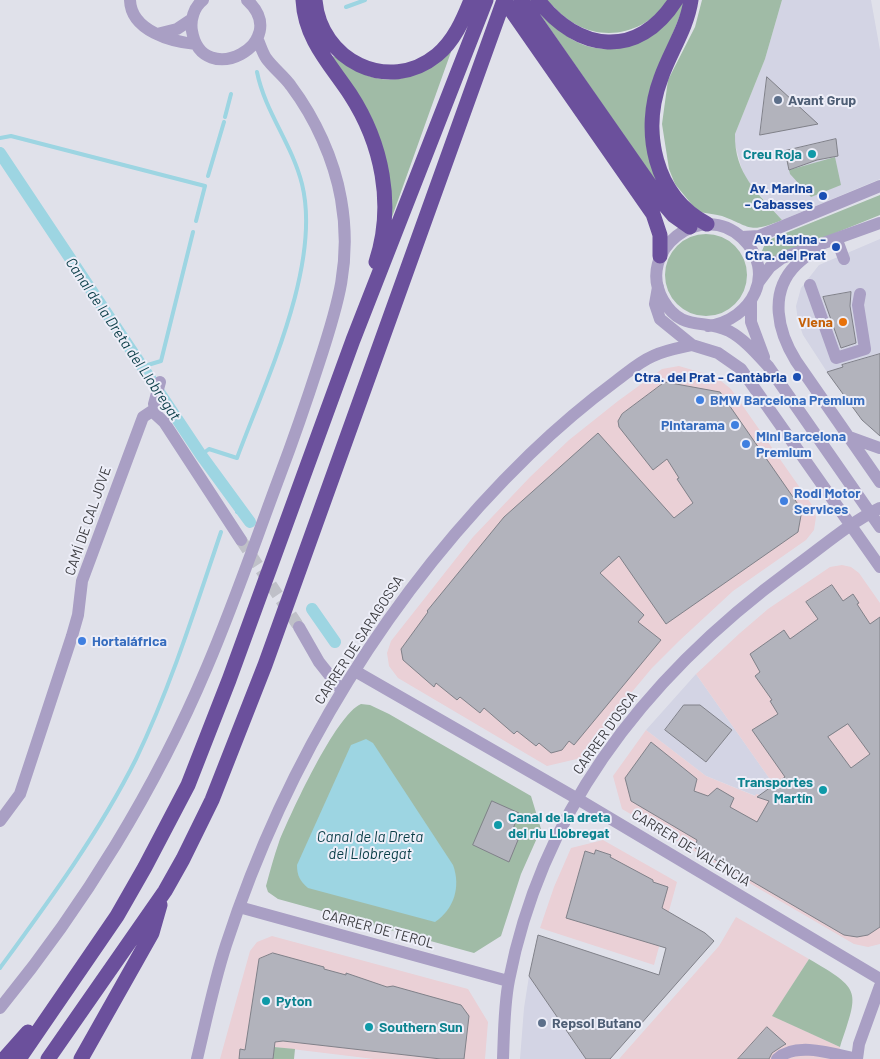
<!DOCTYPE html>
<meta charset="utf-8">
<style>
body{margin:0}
canvas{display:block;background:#e0e1ea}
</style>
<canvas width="880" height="1059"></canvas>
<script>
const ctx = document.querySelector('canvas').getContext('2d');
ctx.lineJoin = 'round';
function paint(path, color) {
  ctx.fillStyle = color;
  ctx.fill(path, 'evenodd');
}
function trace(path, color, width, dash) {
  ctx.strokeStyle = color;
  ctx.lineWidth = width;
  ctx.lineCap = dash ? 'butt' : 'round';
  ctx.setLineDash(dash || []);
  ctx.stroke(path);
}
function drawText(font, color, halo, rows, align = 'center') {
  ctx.font = font + ' Barlow,sans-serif';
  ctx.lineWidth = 4;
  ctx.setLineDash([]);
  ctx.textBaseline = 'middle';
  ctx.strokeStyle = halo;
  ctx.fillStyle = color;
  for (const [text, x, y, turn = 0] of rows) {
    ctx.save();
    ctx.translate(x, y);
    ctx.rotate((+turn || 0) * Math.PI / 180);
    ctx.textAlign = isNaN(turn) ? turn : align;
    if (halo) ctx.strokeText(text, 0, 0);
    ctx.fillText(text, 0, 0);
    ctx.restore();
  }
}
const built = new Path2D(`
 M 782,0 L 871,0 L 880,50 L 880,179 L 782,220 L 744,177 L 735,144 L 735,134 L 765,59 Z
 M 880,239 L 880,354 L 827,372 L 803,335 L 798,321 L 796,306 L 801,288 L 819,265 Z
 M 696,674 L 774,785 L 760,795 L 756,794 L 756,796 L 706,776 L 646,730 Z
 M 529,976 L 586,1059 L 520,1059 L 524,1008 Z`);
const industrial = new Path2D(`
 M 679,366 L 716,377 L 731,389 L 812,505 L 816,517 L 814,530 L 806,540 L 733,591 L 679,641 L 652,668 L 611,717 L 581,758 L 547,766 L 398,678 L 389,666 L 387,653 L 391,641 L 473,537 L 530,477 L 569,440 L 618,401 L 662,369 Z
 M 842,565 L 851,567 L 859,573 L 880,603 L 880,748 L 851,768 L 774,785 L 696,674 L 740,633 L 768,609 L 830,567 Z
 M 646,730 L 706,776 L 755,796 L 756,794 L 760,795 L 880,836 L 880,944 L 868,947 L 854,944 L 622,809 L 613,776 Z
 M 603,840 L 677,882 L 654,965 L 540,928 L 554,887 L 571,848 Z
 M 736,917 L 809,959 L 773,1016 L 840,1047 L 838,1059 L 619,1059 L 719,946 Z
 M 272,936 L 468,989 L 488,1022 L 485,1059 L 374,1059 L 275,1047 L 273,1059 L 220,1059 L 250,951 L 257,942 Z`);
const green = new Path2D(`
 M 530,0 L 534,0 C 543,11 553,26 564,34 C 606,66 660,43 683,0 L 684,5 L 654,81 L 666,196 Z
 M 547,0 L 668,0 C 648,31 609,42 577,25 C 565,19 556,9 547,0 Z
 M 702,0 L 782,0 L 765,59 L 735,134 C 734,174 758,193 782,220 C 748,234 752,227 722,216 C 714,214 706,213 698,212 L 675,184 L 669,169 L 662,124 L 668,80 L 695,27 Z
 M 449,52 L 451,52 L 392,217 L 390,216 L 390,201 L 332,56 C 344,57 355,70 366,75 C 395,87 429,73 449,52 Z
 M 835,157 L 841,185 L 811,197 L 790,174 L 789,170 Z
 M 880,195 L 880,215 L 776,257 L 770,258 L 762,251 L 766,241 Z
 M665 275a41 41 0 1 1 82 0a41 41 0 1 1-82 0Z
 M 361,704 L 370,705 L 389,714 L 531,796 L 541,829 L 521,874 L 501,936 L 474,953 L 278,899 L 268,892 L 266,886 C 270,871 274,856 279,842 C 290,815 336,714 361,704 Z
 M 809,959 C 862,990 859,990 840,1047 L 772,1016 Z
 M 274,1047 L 295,1049 L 294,1059 L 273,1059 Z`);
const water = new Path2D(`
 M 366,739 L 373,743 L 453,865 C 461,887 454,909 435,922 L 308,888 C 300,881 297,876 297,865 L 351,745 Z`);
const stream = new Path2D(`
 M 346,7 L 365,0
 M 225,117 L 231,94
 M 0,138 L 11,136 L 205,186 L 196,221
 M 208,176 L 224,122
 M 141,367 L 161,361 L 193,232
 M 201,455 L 209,449 L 237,458 C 265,382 322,265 302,184 C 292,144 265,112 257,72
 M 237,512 L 240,508
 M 0,968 C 49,901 99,833 136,759 C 171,686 195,609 221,532`);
const canal = new Path2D(`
 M 0,153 L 201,455 L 250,522
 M 312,609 L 335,642`);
const building = new Path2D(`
 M 767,77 L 818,124 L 760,135 Z
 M 836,139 L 838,156 L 817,160 L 789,170 L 785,151 Z
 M 851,292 L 850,306 L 856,343 L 841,348 L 823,297 Z
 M 880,354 L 880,436 L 862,420 L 827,372 L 843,367 L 842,365 Z
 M 665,382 L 720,392 L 802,510 L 798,532 L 666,624 L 619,556 L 600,573 L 644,615 L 638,622 L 661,640 L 574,745 L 569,741 L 562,750 L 551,753 L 539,743 L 536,746 L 517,731 L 514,734 L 484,708 L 480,713 L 460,697 L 457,700 L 436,683 L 434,687 L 403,660 L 401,649 L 428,612 L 427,611 L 504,517 L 598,433 L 674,518 L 693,503 L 677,479 L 679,478 L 667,459 L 653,470 L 619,427 L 618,421 L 622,414 Z
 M 832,585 L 843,601 L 853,594 L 859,603 L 857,604 L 870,624 L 880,617 L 880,927 L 868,935 L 857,937 L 844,935 L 695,848 L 697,840 L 631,801 L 625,778 L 651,742 L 697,779 L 694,791 L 708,796 L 717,788 L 734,798 L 730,807 L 757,822 L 769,801 L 757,797 L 785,777 L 752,730 L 778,714 L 770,701 L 772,700 L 755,676 L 760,672 L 750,654 L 784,630 L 790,639 L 818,619 L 806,602 ZM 848,724 L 870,754 L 851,768 L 828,737 Z
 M 684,705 L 700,705 L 732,730 L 706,762 L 665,730 Z
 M 492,801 L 519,813 L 510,837 L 518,840 L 509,862 L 473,845 Z
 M 596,850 L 611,855 L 610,857 L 653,880 L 653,882 L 668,887 L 662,908 L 705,933 L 714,941 L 610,1059 L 586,1059 L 529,976 L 538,935 L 659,975 L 666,948 L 566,918 L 585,851 L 594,854 Z
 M 273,953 L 324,967 L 324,969 L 346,975 L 346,973 L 387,987 L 393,986 L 461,1005 L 469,1016 L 464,1059 L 441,1059 L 283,1041 L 275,1042 L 273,1059 L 239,1059 L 240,1049 L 245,1050 L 259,959 Z
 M 767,1027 L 786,1044 L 784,1045 L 772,1053 L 769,1059 L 738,1059 Z`);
const minorTunnel = new Path2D(`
 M 241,540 L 299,627`);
const minor = new Path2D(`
 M 130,0 C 131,31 172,42 196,44
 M 203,0 C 194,7 190,20 192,31 C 202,91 294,43 247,0
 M 157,34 L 177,29 L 192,19
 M 742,237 L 759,236 L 880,186
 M 837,240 L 844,259
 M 820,246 C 812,252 803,258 796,265 C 768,293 778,332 796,361 L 880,482
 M 758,283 L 770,267 L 782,258 L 880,223
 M 810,285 L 836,358 L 865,349 L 858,305 L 860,294
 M 658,287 L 655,304 L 660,319 L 692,345 L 718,353 L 741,369 L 880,567
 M 751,302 L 751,322 L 764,357
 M 708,326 C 752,320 778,272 742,238 C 701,199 635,251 663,300 C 682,333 704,318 729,331 C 744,339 756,353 768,366 L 880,527
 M 154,404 L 160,382
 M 849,437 L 880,448
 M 299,627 L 319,662 L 342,691
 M 355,671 L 576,798 L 880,979
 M 0,821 L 20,794 L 72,636 L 78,615 L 82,581 L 143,417 L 152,411 L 164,422 L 241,540
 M 239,907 L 508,981
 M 0,1008 C 83,907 156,788 207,667 C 234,604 256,539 280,475 C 294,438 307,400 319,363 C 338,305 352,261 341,199 C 334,159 315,118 291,86 C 284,76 273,68 266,58 C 262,52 260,44 257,38
 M 197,1059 C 206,1021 214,982 226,945 C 286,760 390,590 530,454 C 557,428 585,404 616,381 C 628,372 639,362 653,356 C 666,350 679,348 692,345
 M 503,1059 C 504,1033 504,1005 509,980 C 543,805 652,671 793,568 C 821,548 849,523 880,508
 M 777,1059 C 796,1041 834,1054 857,1059
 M 857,1059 L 859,1044 L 880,986`);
const highway = new Path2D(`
 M 303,0 C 305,39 330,64 350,94 C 382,143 395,205 376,262
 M 315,0 C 320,60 388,95 437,55 C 454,41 463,20 471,0
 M 504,0 L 653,214 L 660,235 L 660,256
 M 521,0 L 662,202 L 673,215 L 690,227
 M 538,0 C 578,52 638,60 676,0
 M 691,0 C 687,28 670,52 661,78 C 641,131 654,196 707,224
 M 4,1059 L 28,1032
 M 19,1059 L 117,916 L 145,867 L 188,785 L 229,680 L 353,340 L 486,0
 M 48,1059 L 165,891 L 183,859 L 212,800 L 265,665 L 504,0
 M 81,1059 L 152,933 L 160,905`);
const markers = [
 [778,100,5,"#5c6f8a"],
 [812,154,5,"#0f9aa8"],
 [823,196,5,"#1a4fb4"],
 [836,247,5,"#1a4fb4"],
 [843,322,5,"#e8710a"],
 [797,377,5,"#1a4fb4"],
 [700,400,5,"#3f7fe0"],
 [735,425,5,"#3f7fe0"],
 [746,444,5,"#3f7fe0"],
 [784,501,5,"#3f7fe0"],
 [82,641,5,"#3f7fe0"],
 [823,790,5,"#0f9aa8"],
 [498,825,5,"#0f9aa8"],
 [266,1001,5,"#0f9aa8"],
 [542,1023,5,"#5c6f8a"],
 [369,1027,5,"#0f9aa8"]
];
const serviceNames = [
 ["Avant Grup",788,100],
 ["Repsol Butano",552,1023]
];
const cultureNames = [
 ["Creu Roja",802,154,"right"],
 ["Transportes",813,782,"right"],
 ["Martín",813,798,"right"],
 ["Canal de la dreta",508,817],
 ["del riu Llobregat",508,833],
 ["Pyton",276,1001],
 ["Southern Sun",379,1027]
];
const transitNames = [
 ["Av. Marina",813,188],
 ["- Cabasses",813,204],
 ["Av. Marina -",826,239],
 ["Ctra. del Prat",826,255],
 ["Ctra. del Prat - Cantàbria",787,377]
];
const foodNames = [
 ["Viena",833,322]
];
const shopNames = [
 ["BMW Barcelona Premium",710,400],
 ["Pintarama",725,425,"right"],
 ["Mini Barcelona",756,436],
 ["Premium",756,452],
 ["Rodi Motor",794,493],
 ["Services",794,509],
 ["Hortaláfrica",92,641]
];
const streetNames = [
 ["CAMÍ DE CAL JOVE",88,521,-71],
 ["CARRER DE SARAGOSSA",359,640,-57],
 ["CARRER D'OSCA",605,733,-54],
 ["CARRER DE VALÈNCIA",691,848,31],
 ["CARRER DE TEROL",378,929,15]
];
const waterNames = [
 ["Canal de la Dreta del Llobregat",123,339,56],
 ["Canal de la Dreta",370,837],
 ["del Llobregat",370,854]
];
paint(built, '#d3d4e4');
paint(industrial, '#ead0d6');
paint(green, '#a0bba6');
paint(water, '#9dd5e2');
trace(stream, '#9dd5e2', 4);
trace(canal, '#9dd5e2', 12);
paint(building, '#b2b3bc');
trace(building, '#808189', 1);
trace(minorTunnel, '#bfc0c8', 12, [12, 6]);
trace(minor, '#a99fc4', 12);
trace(highway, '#6b509c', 15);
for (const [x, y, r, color] of markers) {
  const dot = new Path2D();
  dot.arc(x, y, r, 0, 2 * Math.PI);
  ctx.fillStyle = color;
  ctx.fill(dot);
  trace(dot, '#edeef8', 2);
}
drawText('bold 14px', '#4e5e75', '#edeef8', serviceNames, 'left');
drawText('bold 14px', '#0d838f', '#edeef8', cultureNames, 'left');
drawText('bold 14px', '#164399', '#edeef8', transitNames, 'right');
drawText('bold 14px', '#c56008', '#edeef8', foodNames, 'right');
drawText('bold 14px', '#366cbe', '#edeef8', shopNames, 'left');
drawText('14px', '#3a3a3e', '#edeef8', streetNames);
drawText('italic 15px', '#093d47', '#edeef8', waterNames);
</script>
